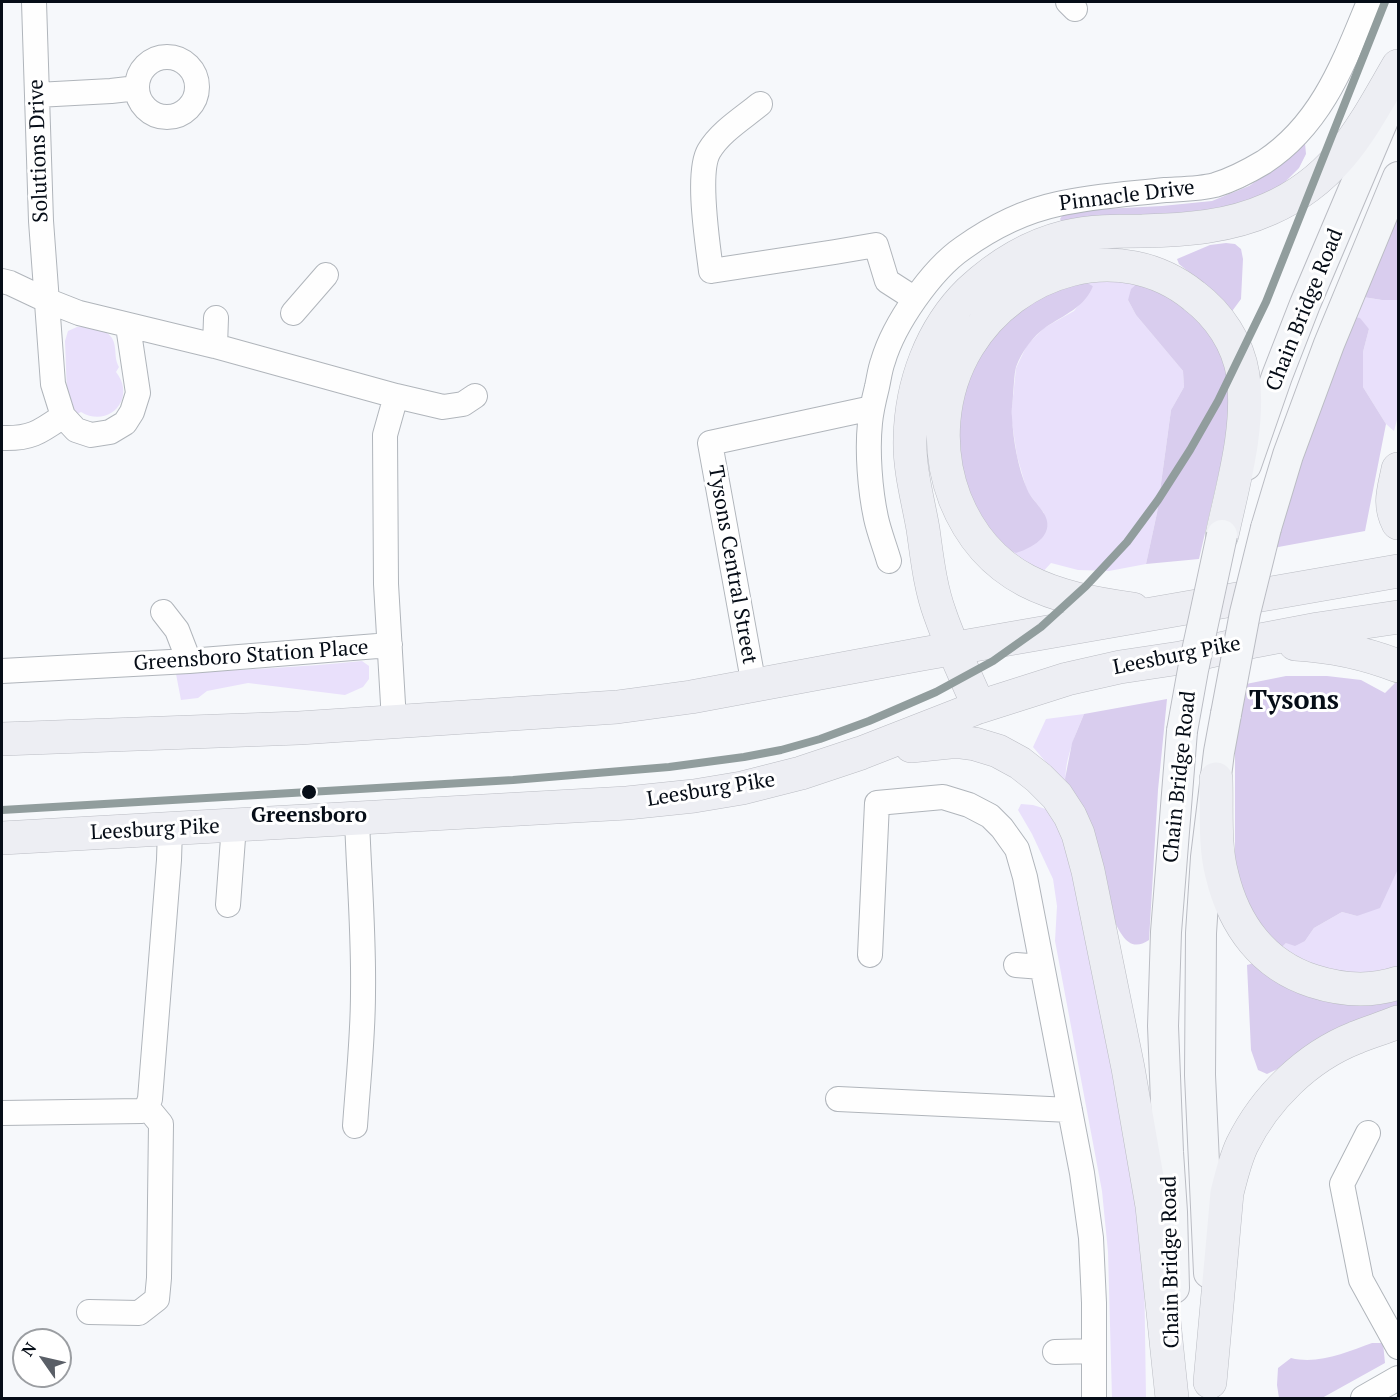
<!DOCTYPE html>
<style>
body{margin:0}
#map{position:relative;width:1400px;height:1400px;overflow:hidden;background:#f6f8fb;font-family:"PT Serif",serif}
canvas{display:block}
.frame{position:absolute;inset:0;border:3px solid #060d17;pointer-events:none}
.north{position:absolute;left:12px;top:1328px;width:60px;height:60px;box-sizing:border-box;background:#fff;border:2px solid #9b9ea2;border-radius:50%;rotate:304deg;font-size:16px;font-weight:700;line-height:24px;text-align:center;color:#060d17}
.north::after{content:'';display:block;margin:auto;width:21px;height:27px;background:#5a5f67;clip-path:polygon(50% 0,100% 100%,50% 72%,0 100%)}
</style>
<div id="map">
<canvas width="1400" height="1400"></canvas>
<div class="frame"></div>
<div class="north">N</div>
</div>
<script>
const ctx = document.querySelector('canvas').getContext('2d');
ctx.lineJoin = 'round';
function paint(path, color) {
  ctx.fillStyle = color;
  ctx.fill(path, 'evenodd');
}
function trace(path, color, width, dash) {
  ctx.strokeStyle = color;
  ctx.lineWidth = width;
  ctx.lineCap = dash ? 'butt' : 'round';
  ctx.setLineDash(dash || []);
  ctx.stroke(path);
}
function drawText(font, color, halo, rows, align = 'center') {
  ctx.font = font + ' "PT Serif",serif';
  ctx.lineWidth = 6;
  ctx.setLineDash([]);
  ctx.textBaseline = 'middle';
  ctx.strokeStyle = halo;
  ctx.fillStyle = color;
  for (const [text, x, y, turn = 0] of rows) {
    ctx.save();
    ctx.translate(x, y);
    ctx.rotate((+turn || 0) * Math.PI / 180);
    ctx.textAlign = isNaN(turn) ? turn : align;
    if (halo) ctx.strokeText(text, 0, 0);
    ctx.fillText(text, 0, 0);
    ctx.restore();
  }
}
const green = new Path2D(`
 M 1082,280 L 1139,282 L 1128,300 L 1136,315 L 1183,371 L 1184,387 L 1171,410 L 1157,513 L 1146,564 L 1109,571 L 1078,570 L 1051,563 L 1039,576 L 1006,549 L 1044,513 L 1027,491 L 1017,456 L 1011,416 L 1016,368 L 1027,345 L 1044,328 L 1074,311 L 1093,286 Z
 M 1363,297 L 1382,300 L 1398,300 L 1398,416 L 1394,431 L 1386,424 L 1363,387 L 1363,352 L 1369,329 L 1354,317 Z
 M 86,326 C 99,329 114,331 115,348 C 116,355 115,360 119,367 L 116,372 C 137,398 109,429 81,412 L 77,414 L 73,409 L 67,395 L 65,341 L 68,331 L 77,327 Z
 M 362,661 L 369,666 L 369,679 L 363,687 L 345,695 L 248,683 L 207,691 L 198,698 L 181,700 L 176,674 C 238,669 300,668 362,661 Z
 M 1084,714 C 1076,733 1061,767 1067,787 L 1033,747 L 1046,719 Z
 M 1021,804 L 1033,805 L 1052,811 L 1064,831 L 1129,1151 L 1144,1264 L 1146,1398 L 1112,1398 L 1108,1252 L 1102,1191 L 1055,941 L 1057,906 L 1053,879 L 1032,834 L 1018,810 Z
 M 1398,869 L 1398,968 L 1383,974 L 1324,972 L 1278,951 L 1286,943 L 1305,941 L 1314,928 L 1342,912 L 1357,916 Z`);
const forest = new Path2D(`
 M 1305,143 L 1306,154 L 1299,168 L 1284,183 L 1248,206 L 1064,227 L 1060,219 L 1065,211 L 1162,206 L 1212,201 L 1249,186 L 1277,167 Z
 M 1398,212 L 1398,300 L 1382,300 L 1363,297 Z
 M 1226,243 L 1235,244 L 1241,249 L 1243,259 L 1241,299 L 1230,314 L 1195,277 L 1179,264 L 1177,259 L 1210,245 Z
 M 1082,280 L 1093,286 C 1085,307 1064,315 1046,327 C 1033,336 1022,351 1016,367 C 1014,375 1014,386 1013,394 C 1013,402 1011,410 1012,417 C 1013,440 1018,468 1027,489 C 1030,497 1038,504 1043,512 C 1057,533 1035,547 1016,553 L 991,541 L 956,465 L 963,377 L 978,343 L 1030,297 Z
 M 1139,282 L 1192,309 L 1225,357 L 1231,389 L 1226,442 L 1199,559 L 1146,564 L 1157,513 L 1171,410 L 1184,387 L 1183,371 L 1136,315 L 1128,300 L 1131,289 Z
 M 1354,317 L 1360,318 L 1369,329 L 1363,352 L 1363,387 L 1386,424 L 1365,531 L 1273,548 L 1293,482 Z
 M 1286,676 L 1327,676 L 1361,680 L 1385,693 L 1397,681 L 1398,682 L 1398,869 L 1380,908 L 1357,916 L 1342,912 L 1314,928 L 1305,941 L 1295,946 L 1286,943 L 1278,951 L 1252,921 L 1235,869 L 1235,749 L 1246,684 Z
 M 1167,699 L 1158,790 L 1149,940 C 1129,954 1120,933 1113,918 L 1065,779 L 1072,743 L 1084,714 Z
 M 1254,963 L 1398,992 L 1398,1011 L 1267,1074 L 1258,1070 L 1251,1050 L 1247,965 Z
 M 1372,1343 L 1383,1343 L 1385,1363 L 1322,1398 L 1279,1398 L 1277,1385 L 1278,1368 L 1291,1358 C 1318,1365 1347,1352 1372,1343 Z`);
const minor = new Path2D(`
 M 34,2 L 41,221 L 53,384 L 63,416 L 76,430 L 91,435 L 110,432 L 125,423 L 132,412 L 138,393 L 128,326
 M 1068,2 L 1075,9
 M137 87a30 30 0 1 1 60 0a30 30 0 1 1-60 0Z
 M 37,95 L 111,91 L 137,88
 M 760,104 C 743,118 720,132 709,151 C 696,173 708,245 711,271 L 835,252 L 876,245 L 887,281 L 915,299
 M 2,281 L 10,283 L 46,300 L 79,313 L 215,346 L 396,396 L 385,435 L 386,584 L 394,721
 M 293,313 L 326,275
 M 215,346 L 216,318
 M 396,396 L 443,407 L 463,404 L 475,396
 M 2,438 C 31,439 40,432 63,416
 M 889,561 C 885,547 879,532 876,518 C 870,490 867,451 870,423 C 871,411 874,399 877,387 C 879,378 880,369 883,361 C 894,324 931,270 963,248 C 991,228 1025,211 1058,204 C 1093,196 1129,194 1165,190 C 1181,189 1200,189 1215,185 C 1232,180 1249,171 1264,162 C 1322,124 1344,62 1369,2
 M 163,612 L 177,630 L 189,661
 M 2,671 L 189,661 L 390,645
 M 754,686 L 710,443 L 872,408
 M 228,905 L 234,825
 M 870,955 L 877,803 L 943,797 L 969,805 L 990,816 L 1002,828 L 1017,849 L 1025,877 L 1082,1173 L 1091,1238 L 1094,1303 L 1094,1398
 M 1016,965 L 1042,967
 M 838,1099 L 1070,1110
 M 2,1113 L 142,1111 L 147,1107 L 150,1099 L 169,860 L 170,829
 M 355,1126 C 358,1082 363,1038 363,993 C 364,935 359,877 357,819
 M 1368,1133 L 1342,1184 L 1361,1280 L 1398,1347
 M 89,1312 L 139,1313 L 157,1299 L 159,1278 L 161,1124 L 147,1107
 M 1055,1352 L 1094,1351
 M 1363,1398 L 1398,1378`);
const major = new Path2D(`
 M 1246,465 L 1277,376 L 1305,304 L 1395,92
 M 1266,528 L 1288,455 L 1329,344 L 1398,177
 M 1209,1273 L 1200,1075 L 1201,933 L 1206,857 L 1219,752 L 1226,714
 M 1174,1288 L 1172,1212 L 1168,1152 L 1163,1026 L 1166,932 L 1182,731`);
const highway = new Path2D(`
 M 1398,469 C 1394,490 1388,503 1398,523
 M 1133,609 C 1053,598 988,581 955,499 C 936,449 940,392 968,346 C 1015,269 1120,236 1194,296 C 1219,315 1238,343 1243,375 C 1250,428 1233,484 1222,535
 M 1295,644 C 1331,646 1365,653 1398,666
 M 979,707 C 966,677 951,646 940,614 C 930,587 927,557 923,529 C 918,500 909,469 910,439 C 911,384 931,329 970,291 C 997,266 1029,246 1065,237 C 1091,231 1116,231 1142,231 C 1186,230 1229,227 1269,209 C 1338,179 1363,126 1398,66
 M 2,739 L 299,728 L 617,707 L 691,697 L 922,654 L 1398,571
 M 911,746 L 950,742 L 960,742 L 975,744 L 998,751 L 1020,763 L 1039,778 L 1057,796 L 1070,816 L 1078,834 L 1088,871 L 1128,1068 L 1152,1206 L 1172,1398
 M 1216,779 C 1217,810 1214,846 1222,875 C 1234,925 1263,965 1313,981 C 1341,990 1371,992 1398,983
 M 2,838 L 627,803 L 694,796 L 742,788 L 801,773 L 861,753 L 979,707 L 1067,679 L 1120,667 L 1180,658 L 1255,641 L 1318,629 L 1398,617
 M 1210,1382 L 1227,1193 C 1231,1177 1235,1160 1242,1145 C 1265,1098 1307,1057 1355,1038 C 1369,1032 1384,1028 1398,1022`);
const majorBridge = new Path2D(`
 M 1226,714 L 1245,613 L 1266,528
 M 1182,731 L 1193,670 L 1222,535`);
const metro1 = new Path2D(`
 M 2,810 L 513,780 L 669,767 L 744,757 L 781,750 L 820,739 L 869,721 L 936,692 L 993,661 L 1041,627 L 1086,586 L 1127,542 L 1158,500 L 1190,450 L 1218,401 L 1266,302 L 1385,2`);
const markers = [
 [309,792,8,"#060d17"]
];
const streetNames = [
 ["Solutions Drive",39,151,-92],
 ["Pinnacle Drive",1127,196,-7],
 ["Chain Bridge Road",1305,310,-68],
 ["Tysons Central Street",732,565,80],
 ["Greensboro Station Place",251,656,-4],
 ["Leesburg Pike",1177,656,-11],
 ["Chain Bridge Road",1180,777,-84],
 ["Leesburg Pike",711,790,-9],
 ["Leesburg Pike",155,830,-3],
 ["Chain Bridge Road",1171,1262,-91]
];
const stopNames = [
 ["Greensboro",309,816]
];
const districtNames = [
 ["Tysons",1294,701]
];
paint(green, '#e9e0fb');
paint(forest, '#d9cdee');
trace(minor, '#b0b5bb', 26);
trace(major, '#babcc3', 32);
trace(highway, '#babcc3', 34);
trace(minor, '#fefefe', 24);
trace(major, '#f3f5f8', 30);
trace(highway, '#edeef3', 33);
trace(majorBridge, '#babcc3', 32, []);
trace(majorBridge, '#f3f5f8', 30);
trace(metro1, '#919d9d', 8);
for (const [x, y, r, color] of markers) {
  const dot = new Path2D();
  dot.arc(x, y, r, 0, 2 * Math.PI);
  ctx.fillStyle = color;
  ctx.fill(dot);
  trace(dot, '#fff', 2);
}
drawText('21px', '#060d17', '#fff', streetNames);
drawText('bold 21px', '#060d17', '#fff', stopNames);
drawText('bold 27px', '#060d17', '#fff', districtNames);
</script>
